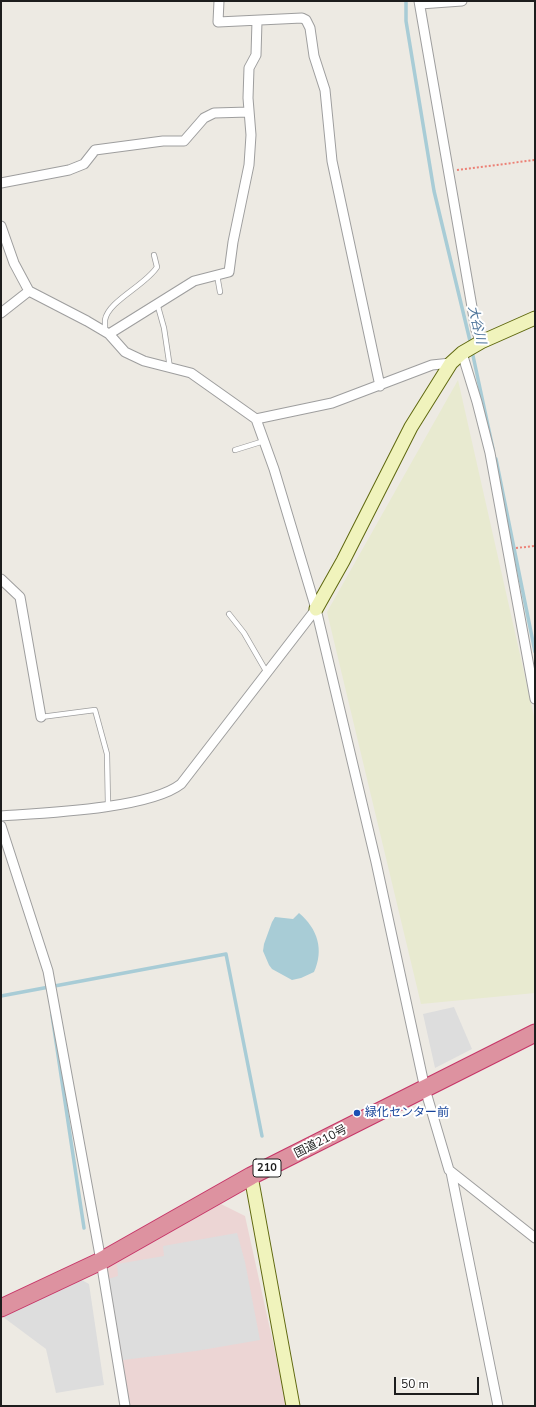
<!DOCTYPE html>
<meta charset="utf-8">
<style>
body{margin:0}
#map{position:relative;width:536px;height:1407px;overflow:hidden;background:#edeae3;font-family:"Nunito Sans",sans-serif}
canvas{display:block}
.frame{position:absolute;inset:0;border:2px solid #1d1d1d;pointer-events:none}
.scale{position:absolute;left:394px;top:1377px;width:85px;height:18px;box-sizing:border-box;border:2px solid #1d1d1d;border-top:0;padding-left:5px;font-size:12px;line-height:14px;white-space:nowrap;color:#1d1d1d;-webkit-text-stroke:3px #fff;paint-order:stroke}
</style>
<div id="map">
<canvas width="536" height="1407"></canvas>
<div class="frame"></div>
<div class="scale">50 m</div>
</div>
<script>
const ctx = document.querySelector('canvas').getContext('2d');
ctx.lineJoin = 'round';
function paint(path, color) {
  ctx.fillStyle = color;
  ctx.fill(path, 'evenodd');
}
function trace(path, color, width, dash) {
  ctx.strokeStyle = color;
  ctx.lineWidth = width;
  ctx.lineCap = dash ? 'butt' : 'round';
  ctx.setLineDash(dash || []);
  ctx.stroke(path);
}
function drawText(font, color, halo, rows, align = 'center') {
  ctx.font = font + ' "Nunito Sans","Noto Sans JP",sans-serif';
  ctx.lineWidth = 4;
  ctx.setLineDash([]);
  ctx.textBaseline = 'middle';
  ctx.strokeStyle = halo;
  ctx.fillStyle = color;
  for (const [text, x, y, turn = 0] of rows) {
    ctx.save();
    ctx.translate(x, y);
    ctx.rotate((+turn || 0) * Math.PI / 180);
    ctx.textAlign = isNaN(turn) ? turn : align;
    if (halo) ctx.strokeText(text, 0, 0);
    ctx.fillText(text, 0, 0);
    ctx.restore();
  }
}
const commercial = new Path2D(`
 M 221,1204 L 245,1216 L 287,1406 L 129,1406 L 107,1265 Z`);
const farmland = new Path2D(`
 M 458,380 L 535,721 L 535,993 L 421,1004 L 327,612 Z`);
const parking = new Path2D(`
 M 454,1007 L 472,1049 L 435,1068 L 423,1014 Z
 M 237,1233 L 245,1262 L 260,1340 L 196,1351 L 123,1360 L 108,1279 L 118,1276 L 117,1264 L 164,1256 L 163,1246 Z
 M 80,1279 L 89,1284 L 104,1385 L 56,1393 L 46,1349 L 3,1317 Z`);
const water = new Path2D(`
 M 299,913 C 318,929 324,950 314,972 L 301,978 L 292,980 L 272,969 L 269,965 L 263,951 L 264,944 L 272,922 L 275,917 L 293,919 Z`);
const stream = new Path2D(`
 M 406,1 L 406,21 L 434,191 L 471,345
 M 472,351 L 493,449
 M 496,459 L 535,652
 M 1,996 L 226,954 L 262,1136
 M 52,1015 L 84,1228`);
const path = new Path2D(`
 M 457,170 L 535,160
 M 516,548 L 535,546`);
const lane = new Path2D(`
 M 217,275 L 220,292
 M 157,303 L 164,328 L 170,368
 M 105,332 C 105,328 105,324 105,320 C 108,301 146,285 157,267 L 154,255
 M 235,450 L 264,441
 M 229,614 L 244,633 L 266,671
 M 41,717 L 95,710 L 107,754 L 108,806`);
const street = new Path2D(`
 M 219,1 L 218,22 L 302,18 L 306,20 L 310,28 L 314,56 L 325,90 L 332,161 L 380,386
 M 419,1 L 476,330 L 481,342
 M 420,4 L 462,1
 M 1,183 L 69,170 L 84,164 L 95,150 L 163,141 L 184,141 L 204,118 L 214,113 L 249,112
 M 1,226 L 14,263 L 29,291 L 87,321 L 109,334 L 125,352 L 144,361 L 191,373 L 256,419 L 274,469 L 316,609 L 376,862 L 425,1089 L 449,1170 L 535,1238
 M 1,313 L 29,291
 M 109,334 L 194,281 L 229,272 L 233,242 L 249,165 L 251,135 L 248,98 L 249,68 L 256,55 L 257,21
 M 462,353 L 477,402 L 490,453 L 535,699
 M 256,419 L 332,403 L 432,365 L 451,363
 M 1,579 L 20,597 L 41,717
 M 1,816 C 44,813 149,809 181,784 L 316,609
 M 1,826 L 48,971 L 101,1261 L 125,1406
 M 451,1172 L 498,1406`);
const secondary = new Path2D(`
 M 316,609 L 343,561 L 411,427 L 451,363 L 462,353 L 481,342 L 535,318
 M 251,1176 L 293,1406`);
const highway = new Path2D(`
 M 1,1308 L 101,1261 L 251,1176 L 535,1033`);
const markers = [
 [357,1113,4,"#1a4fb4"]
];
const shields = [
 [267,1168,28]
];
const shieldNames = [
 ["210",267,1168]
];
const transitNames = [
 ["緑化センター前",365,1113]
];
const streetNames = [
 ["国道210号",321,1142,-27]
];
const waterNames = [
 ["大谷川",476,325,77]
];
paint(commercial, '#ecd5d4');
paint(farmland, '#e8ead0');
paint(parking, '#ddd');
paint(water, '#a8ccd6');
trace(stream, '#a8ccd6', 3.5);
trace(lane, '#9e9e9e', 6);
trace(street, '#9e9e9e', 11);
trace(secondary, '#5f680f', 15);
trace(highway, '#c63567', 19);
trace(path, '#ec8176', 2, [2, 2]);
trace(lane, '#fff', 4.5);
trace(street, '#fff', 9);
trace(secondary, '#f0f3bc', 13);
trace(highway, '#dd92a0', 17);
for (const [x, y, r, color] of markers) {
  const dot = new Path2D();
  dot.arc(x, y, r, 0, 2 * Math.PI);
  ctx.fillStyle = color;
  ctx.fill(dot);
  trace(dot, '#fff', 1.5);
}
for (const [x, y, w] of shields) {
  const box = new Path2D();
  box.roundRect(x - w / 2, y - 9, w, 18, 3);
  ctx.fillStyle = '#fff';
  ctx.fill(box);
  trace(box, '#1d1d1d', 1);
}
drawText('bold 11px', '#1d1d1d', null, shieldNames);
drawText('12px', '#164399', '#fff', transitNames, 'left');
drawText('12px', '#1d1d1d', '#fff', streetNames);
drawText('italic 13px', '#50769b', '#fff', waterNames);
</script>
